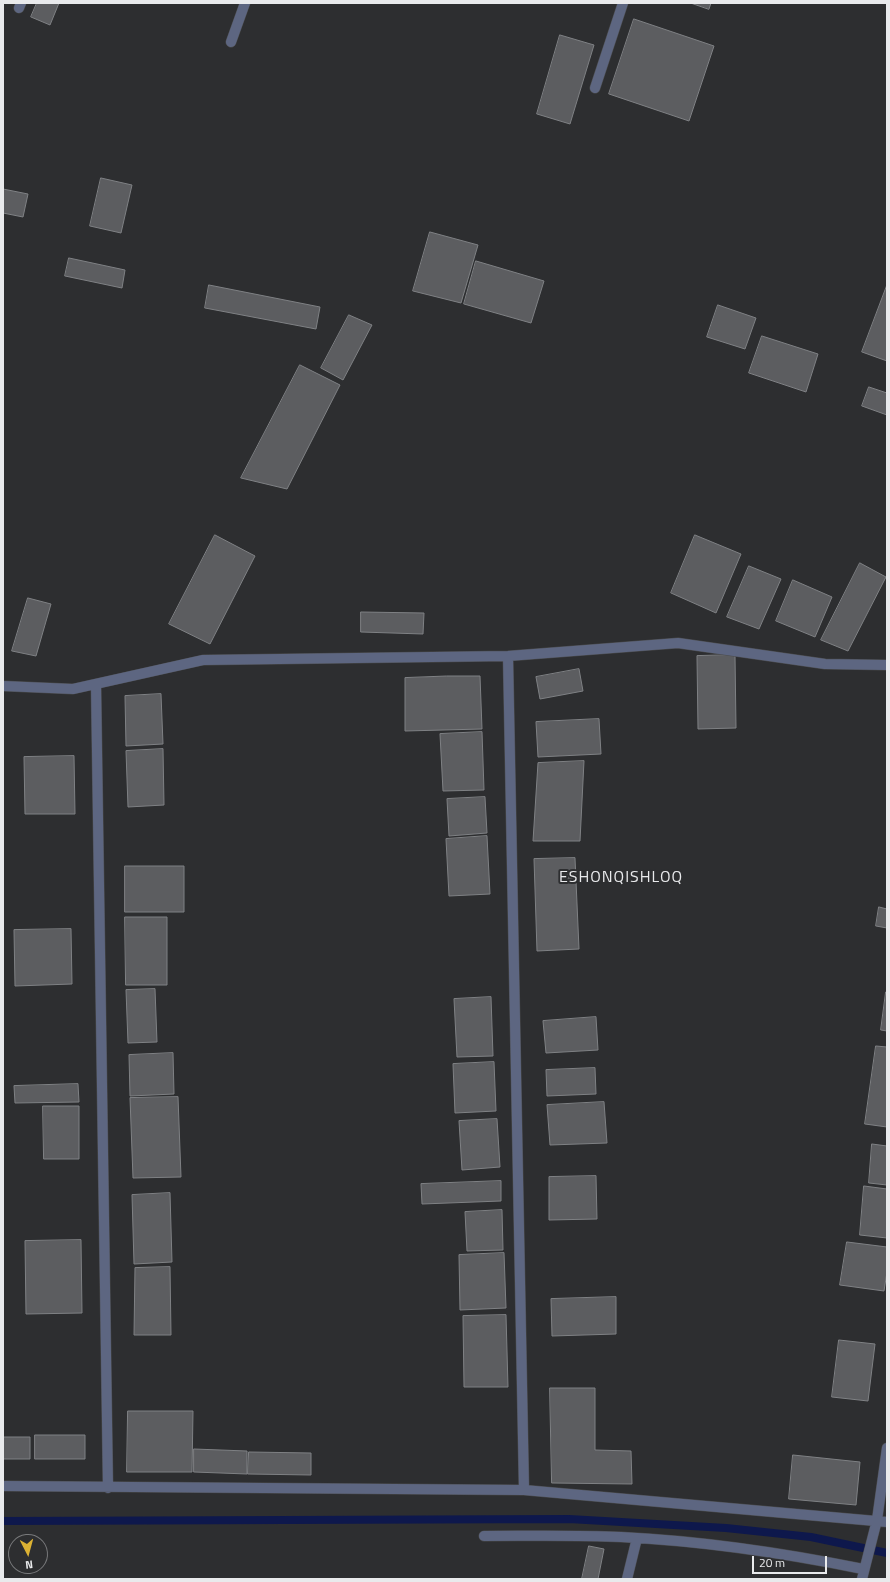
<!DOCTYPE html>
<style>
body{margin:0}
#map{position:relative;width:890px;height:1582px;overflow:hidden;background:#2d2e30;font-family:"Titillium Web",sans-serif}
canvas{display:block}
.frame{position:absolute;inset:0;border:4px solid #e9eaec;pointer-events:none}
.north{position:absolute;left:8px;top:1534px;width:40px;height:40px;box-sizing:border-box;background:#2d2e30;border:1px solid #78797b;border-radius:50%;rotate:174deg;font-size:11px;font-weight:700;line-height:16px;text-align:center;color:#e9eaec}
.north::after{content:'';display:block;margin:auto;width:14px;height:18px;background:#dcb233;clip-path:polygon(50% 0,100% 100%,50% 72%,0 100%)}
.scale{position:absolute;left:752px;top:1556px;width:75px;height:18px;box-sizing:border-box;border:2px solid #e9eaec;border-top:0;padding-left:5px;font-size:12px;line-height:14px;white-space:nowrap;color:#e9eaec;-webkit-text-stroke:3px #2d2e30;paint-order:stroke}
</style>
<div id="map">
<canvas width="890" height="1582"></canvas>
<div class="frame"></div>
<div class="north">N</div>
<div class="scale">20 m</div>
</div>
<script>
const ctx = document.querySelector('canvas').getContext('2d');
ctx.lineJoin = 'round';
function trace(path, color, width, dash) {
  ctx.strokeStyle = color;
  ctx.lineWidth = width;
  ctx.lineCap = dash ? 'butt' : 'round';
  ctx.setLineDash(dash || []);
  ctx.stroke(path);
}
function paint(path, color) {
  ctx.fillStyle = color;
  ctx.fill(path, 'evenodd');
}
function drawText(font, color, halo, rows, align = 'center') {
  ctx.font = font + ' "Titillium Web",sans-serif';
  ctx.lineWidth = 4;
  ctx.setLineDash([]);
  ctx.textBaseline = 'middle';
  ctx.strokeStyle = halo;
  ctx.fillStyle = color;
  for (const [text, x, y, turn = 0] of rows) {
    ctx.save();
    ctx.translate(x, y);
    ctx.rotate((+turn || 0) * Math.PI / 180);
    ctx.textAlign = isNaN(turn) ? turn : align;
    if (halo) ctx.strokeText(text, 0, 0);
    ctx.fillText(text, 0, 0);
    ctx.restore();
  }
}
const stream = new Path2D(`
 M 3,1521 L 569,1519 L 726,1528 L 811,1537 L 887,1553`);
const building = new Path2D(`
 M 37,3 L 59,3 L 50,25 L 31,17 Z
 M 691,3 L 711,3 L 709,9 Z
 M 634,19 L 714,46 L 689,121 L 609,94 Z
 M 560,35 L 594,45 L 570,124 L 537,114 Z
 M 101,178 L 132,185 L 121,233 L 90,226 Z
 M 3,189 L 28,194 L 23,217 L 3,213 Z
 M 430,232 L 478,245 L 461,303 L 413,291 Z
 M 69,258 L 125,270 L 122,288 L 65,276 Z
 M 476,261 L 544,281 L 531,323 L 464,304 Z
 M 209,285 L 320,307 L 316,329 L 205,308 Z
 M 887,285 L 887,361 L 862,352 Z
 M 718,305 L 756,318 L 745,349 L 707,337 Z
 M 349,315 L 372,325 L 343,380 L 321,368 Z
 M 762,336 L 818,354 L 806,392 L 749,373 Z
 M 300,365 L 340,385 L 287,489 L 241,478 Z
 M 869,387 L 887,393 L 887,415 L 862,406 Z
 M 215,535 L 255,556 L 210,644 L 169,624 Z
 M 695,535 L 741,554 L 716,613 L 671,593 Z
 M 860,563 L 886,577 L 848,651 L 821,640 Z
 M 749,566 L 781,579 L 759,629 L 727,617 Z
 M 793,580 L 832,597 L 815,637 L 776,621 Z
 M 28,598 L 51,604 L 36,656 L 12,651 Z
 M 361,612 L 424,613 L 423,634 L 361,632 Z
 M 735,655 L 736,728 L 698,729 L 697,656 Z
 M 579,669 L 583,691 L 540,699 L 536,677 Z
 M 447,676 L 480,676 L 482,729 L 405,731 L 405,678 Z
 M 161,694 L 163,744 L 126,746 L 125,696 Z
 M 599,719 L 601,754 L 538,757 L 536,722 Z
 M 482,732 L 484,790 L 443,791 L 440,734 Z
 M 163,749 L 164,805 L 128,807 L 126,751 Z
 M 74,756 L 75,814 L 25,814 L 24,757 Z
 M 584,761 L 580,841 L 533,841 L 538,763 Z
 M 485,797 L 487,833 L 449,836 L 447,799 Z
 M 487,836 L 490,894 L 449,896 L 446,839 Z
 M 575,858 L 579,949 L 537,951 L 534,859 Z
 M 125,866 L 184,866 L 184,912 L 125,912 Z
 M 879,907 L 887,909 L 887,928 L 876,926 Z
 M 125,917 L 167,917 L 167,985 L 126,985 Z
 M 71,929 L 72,984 L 15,986 L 14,930 Z
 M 155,989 L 157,1042 L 128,1043 L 126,990 Z
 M 886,992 L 887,992 L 887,1031 L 881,1030 Z
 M 491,997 L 493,1056 L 457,1057 L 454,999 Z
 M 596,1017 L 598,1050 L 546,1053 L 543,1021 Z
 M 876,1046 L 887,1047 L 887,1127 L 865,1124 Z
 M 173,1053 L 174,1094 L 130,1096 L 129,1055 Z
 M 494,1062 L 496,1111 L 455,1113 L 453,1064 Z
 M 595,1068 L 596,1094 L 547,1096 L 546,1070 Z
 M 78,1084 L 79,1102 L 15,1103 L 14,1086 Z
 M 178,1097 L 181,1177 L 133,1178 L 130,1098 Z
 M 604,1102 L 607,1143 L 550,1145 L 547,1105 Z
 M 43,1106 L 79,1106 L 79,1159 L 44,1159 Z
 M 497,1119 L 500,1167 L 462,1170 L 459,1121 Z
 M 872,1144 L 887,1146 L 887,1185 L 869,1183 Z
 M 596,1176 L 597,1219 L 549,1220 L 549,1177 Z
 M 501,1181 L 501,1201 L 422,1204 L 421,1184 Z
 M 864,1186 L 887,1189 L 887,1238 L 860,1235 Z
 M 170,1193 L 172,1262 L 134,1264 L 132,1195 Z
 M 502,1210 L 503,1250 L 467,1251 L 465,1212 Z
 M 81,1240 L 82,1313 L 26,1314 L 25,1241 Z
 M 847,1242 L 887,1247 L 887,1272 L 884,1291 L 840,1285 Z
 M 504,1253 L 506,1308 L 460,1310 L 459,1255 Z
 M 170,1267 L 171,1335 L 134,1335 L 135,1268 Z
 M 616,1297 L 616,1334 L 552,1336 L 551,1299 Z
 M 506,1315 L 508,1387 L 464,1387 L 463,1316 Z
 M 839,1340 L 875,1344 L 868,1401 L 832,1397 Z
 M 550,1388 L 595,1388 L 595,1450 L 631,1451 L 632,1484 L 552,1483 Z
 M 128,1411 L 193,1411 L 192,1472 L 127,1472 Z
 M 35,1435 L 85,1435 L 85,1459 L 35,1459 Z
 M 3,1437 L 30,1437 L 30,1459 L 3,1459 Z
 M 194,1449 L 247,1451 L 247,1474 L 194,1472 Z
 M 249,1452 L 311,1453 L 311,1475 L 248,1474 Z
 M 793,1455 L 860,1462 L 856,1505 L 789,1499 Z
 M 589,1546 L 604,1549 L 598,1579 L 582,1579 Z`);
const street = new Path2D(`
 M 19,8 L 21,3
 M 231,42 L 245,3
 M 595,88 L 623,3
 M 508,656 L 524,1490
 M 96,684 L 108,1488
 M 3,686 L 73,689 L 203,660 L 508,656 L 678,643 L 825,664 L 887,665
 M 3,1486 L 524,1490 L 887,1522
 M 484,1536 C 530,1536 575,1535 621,1537 C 702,1541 784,1553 863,1569
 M 627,1579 L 637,1538
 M 862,1579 L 877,1520 L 887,1448`);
const quarterNames = [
 ["ESHONQISHLOQ",621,878]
];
trace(stream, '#0e184c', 8);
paint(building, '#5c5d60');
trace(building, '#7f8184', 1);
trace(street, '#4b4c4e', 11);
trace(street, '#5d6681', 10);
ctx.letterSpacing = '1px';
drawText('16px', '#e9eaec', '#2d2e30', quarterNames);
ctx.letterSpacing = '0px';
</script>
